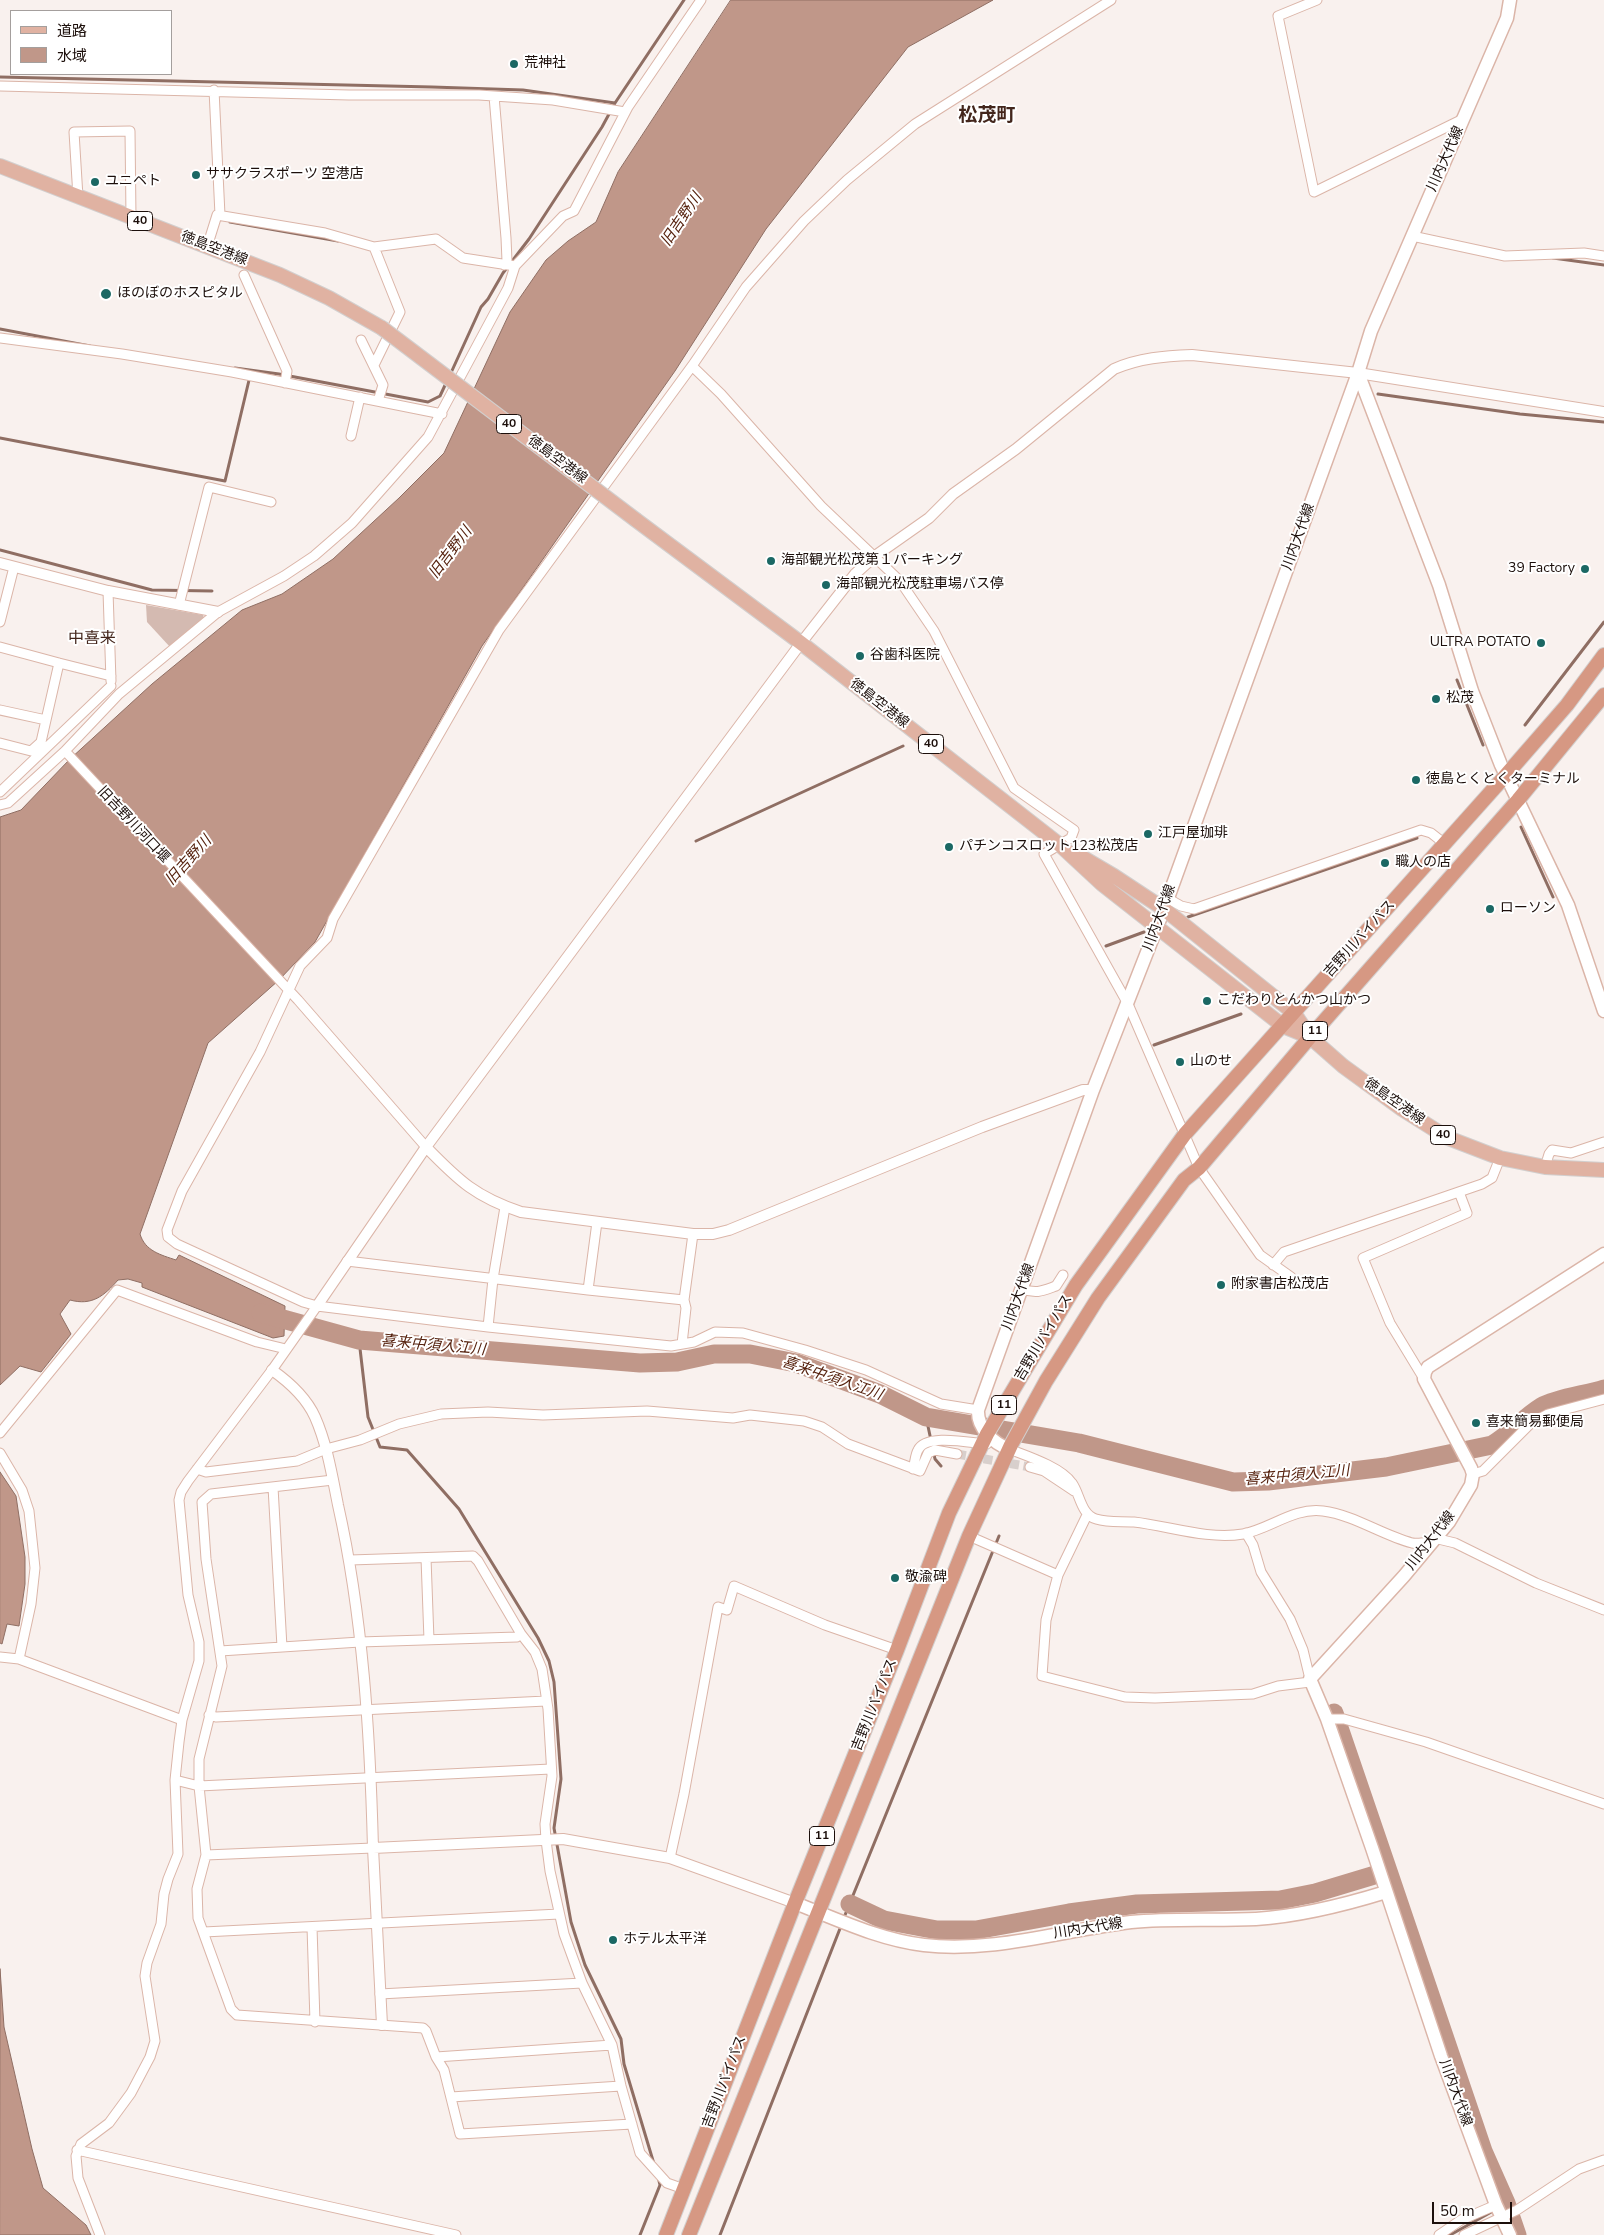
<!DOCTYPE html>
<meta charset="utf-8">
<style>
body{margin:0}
#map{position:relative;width:1604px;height:2235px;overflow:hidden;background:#f9f1ee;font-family:"Nunito Sans","Noto Sans JP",sans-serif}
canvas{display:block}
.legend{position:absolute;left:10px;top:10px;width:162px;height:65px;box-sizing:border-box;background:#fff;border:1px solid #a49f9d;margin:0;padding:6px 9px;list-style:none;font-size:15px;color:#1c0f0b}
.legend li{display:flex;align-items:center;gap:10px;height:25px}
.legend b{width:25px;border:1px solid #a49f9d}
.scale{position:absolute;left:1432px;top:2202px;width:80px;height:22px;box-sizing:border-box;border:2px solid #1c0f0b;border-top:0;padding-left:6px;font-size:15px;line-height:18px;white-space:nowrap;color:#1c0f0b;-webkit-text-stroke:4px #fff;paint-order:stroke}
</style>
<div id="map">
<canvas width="1604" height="2235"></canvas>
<ul class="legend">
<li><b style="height:6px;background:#e0b2a2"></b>道路</li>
<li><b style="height:14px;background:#c09789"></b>水域</li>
</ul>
<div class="scale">50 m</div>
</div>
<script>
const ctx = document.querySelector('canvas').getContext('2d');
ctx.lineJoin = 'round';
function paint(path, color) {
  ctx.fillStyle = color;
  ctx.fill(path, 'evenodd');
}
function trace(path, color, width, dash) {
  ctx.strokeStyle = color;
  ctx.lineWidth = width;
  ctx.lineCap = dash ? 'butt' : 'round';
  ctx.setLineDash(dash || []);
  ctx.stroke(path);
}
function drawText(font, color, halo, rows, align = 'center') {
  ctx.font = font + ' "Nunito Sans","Noto Sans JP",sans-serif';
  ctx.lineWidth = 4;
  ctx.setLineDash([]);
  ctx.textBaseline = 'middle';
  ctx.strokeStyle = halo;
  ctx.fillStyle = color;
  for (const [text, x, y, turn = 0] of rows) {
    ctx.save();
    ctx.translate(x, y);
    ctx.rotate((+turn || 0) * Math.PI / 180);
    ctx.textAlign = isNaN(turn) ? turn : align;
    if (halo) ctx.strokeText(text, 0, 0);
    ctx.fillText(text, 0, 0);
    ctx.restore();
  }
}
const green = new Path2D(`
 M 146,605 L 203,615 L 204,618 L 170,647 L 147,622 Z`);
const water = new Path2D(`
 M 731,0 L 993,0 L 908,47 L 766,229 L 675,371 L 482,646 L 315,942 L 279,980 L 208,1043 L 140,1234 C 145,1251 161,1255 176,1260 L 179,1255 L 285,1306 L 284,1336 L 273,1338 L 142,1287 L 142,1283 L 128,1279 L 118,1280 C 104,1296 92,1306 70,1300 L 60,1314 L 71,1334 L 41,1372 L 20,1366 L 0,1385 L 0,817 L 21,810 L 70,759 L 152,684 L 242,610 L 282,594 L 333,559 L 399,498 L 444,453 L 510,312 L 546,260 L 568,241 L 596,222 L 618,172 Z
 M 0,1472 L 16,1496 L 25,1557 L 25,1584 L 19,1626 L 7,1624 L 2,1644 L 0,1643 Z
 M 0,1969 L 4,2027 L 32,2149 L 43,2188 L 86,2225 L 91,2235 L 0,2235 Z`);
const stream = new Path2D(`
 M 0,77 L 432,87 L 523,90 L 615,103 L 684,0
 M 230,222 L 338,241
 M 1553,258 L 1604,265
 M 0,329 L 90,346
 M 235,368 L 279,374 L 428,402 L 440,396 L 447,381
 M 450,375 L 481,307 L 488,299 L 503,273 L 529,239 L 602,127 L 615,103
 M 1378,394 L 1520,414 L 1604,422
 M 0,438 L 225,481 L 250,376
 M 0,550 L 152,590 L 212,591
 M 1457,680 L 1483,745
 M 1525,725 L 1604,622
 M 1521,827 L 1553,897
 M 696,841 L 903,746
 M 1188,917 L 1417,838
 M 1106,946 L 1144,932
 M 1154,1045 L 1241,1014
 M 359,1340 L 368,1417 L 380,1447 L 407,1450 L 459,1509 L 538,1638 L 549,1661 L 554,1682 L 561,1779 L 554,1828 L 571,1922 L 585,1965 L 621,2039 L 624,2064 L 654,2164
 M 926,1417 L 935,1459 L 941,1466
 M 843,1920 L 999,1536
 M 640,2235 L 660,2185 L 658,2177
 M 720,2235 L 841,1926
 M 1450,2235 L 1495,2210`);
const river = new Path2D(`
 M 261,1313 L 359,1340 L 640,1363 L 677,1362 L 714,1354 L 750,1354 L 796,1363 L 880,1394 L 926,1417 L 1079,1443 L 1233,1482 L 1268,1481 L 1386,1467 L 1492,1445 C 1510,1435 1523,1418 1541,1407 C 1557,1398 1585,1395 1604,1389
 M 1334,1713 L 1388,1871
 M 850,1904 L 884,1920 L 937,1930 L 976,1930 L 1069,1913 L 1137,1904 L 1280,1900 L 1315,1893 L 1388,1871 L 1483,2151 L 1506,2203 L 1517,2235`);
const minorTunnel = new Path2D(`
 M 957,1454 L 1030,1467`);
const minor = new Path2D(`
 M 1317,0 L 1278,16 L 1314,192 L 1463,119
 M 0,86 L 349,95 L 479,95 L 553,100 L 625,112
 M 214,90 L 220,215
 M 494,96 L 506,238 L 507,261 L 504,265
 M 78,197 L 74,132 L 130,131 L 131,217
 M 1412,236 L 1505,256 L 1584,253 L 1604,256
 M 207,247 L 217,215 L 325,233 L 374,247 L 436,239 L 463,258 L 515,266
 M 244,275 L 287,371 L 285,383
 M 0,338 L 122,354 L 232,372 L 442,414
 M 361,340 L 383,385 L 378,401
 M 374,365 L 400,312 L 374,247
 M 692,366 L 721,394 L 821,506 L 900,581 L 934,631 L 1014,788 L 1074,830 L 1071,838 L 1044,854 L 1128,1004 L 1199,1168 L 1260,1255 L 1291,1277
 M 351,436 L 360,397
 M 108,591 L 111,681
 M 179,605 L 209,487 L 271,502
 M 0,622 L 14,567
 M 0,647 L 59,663
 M 0,710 L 46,720
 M 0,743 L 31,751 L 41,742 L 59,663 L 111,676
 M 65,751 L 298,1000 L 426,1147
 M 0,792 L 111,686
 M 0,805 L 8,803 L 65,751 L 119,694 L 218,612 L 284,576 L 314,556 L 352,523 L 428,437 L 508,288 L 515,266 L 563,216 L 574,211 L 628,107 L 701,0
 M 1167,898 L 1181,906 L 1194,909 L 1421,830 L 1431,833 L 1445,844
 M 1545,1167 L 1549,1154 L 1552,1150 L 1571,1153 L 1604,1142
 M 347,1261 L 588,1290 L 597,1222
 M 1273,1265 L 1284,1252 L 1482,1184 L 1492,1178 L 1500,1158
 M 1022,1289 C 1037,1294 1042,1291 1056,1286 L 1063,1275
 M 588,1290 L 684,1300 L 693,1234
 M 488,1327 L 493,1279 L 505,1207
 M 682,1344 L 686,1308 L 684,1300
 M 1424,1379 L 1390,1323 L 1363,1258 L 1467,1213 L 1459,1192
 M 978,1410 L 941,1404 L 866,1370 L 805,1350 L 743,1333 L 715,1332 L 694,1342 L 671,1346 L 488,1327 L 317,1306 L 303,1302 L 177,1244 L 168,1237 L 167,1230 L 182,1191 L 260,1052 L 300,966 L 327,938 L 333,919 L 499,630 L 692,366 L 746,287 L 804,221 L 847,180 L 915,124 L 1111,0
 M 0,1433 L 117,1290 L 257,1342 L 286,1349
 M 1009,1449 C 1027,1456 1061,1467 1072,1483 C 1080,1494 1081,1515 1096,1519 C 1109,1523 1121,1521 1134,1522 C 1169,1526 1208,1540 1243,1534 C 1270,1529 1294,1507 1323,1511 C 1354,1515 1382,1535 1412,1543 C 1418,1544 1425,1542 1431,1542
 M 0,1453 L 22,1490 L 29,1511 L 35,1568 L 31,1604 L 19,1659
 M 1030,1467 L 1044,1471 L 1074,1491
 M 197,1469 L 206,1472 L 297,1461 L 326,1449 L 360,1440 L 399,1424 L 441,1414 L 488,1412 L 543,1415 L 647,1411 L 733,1418 L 750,1415 L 804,1421 L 822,1427 L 848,1444 L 920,1471 L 928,1453 L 935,1450 L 957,1454
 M 913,1469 C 915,1463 915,1455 918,1450 C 926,1433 971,1443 987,1444
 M 1473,1474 L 1483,1471 L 1531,1423 L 1548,1414 L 1604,1399
 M 333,1480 L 211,1494 L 202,1502 L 206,1559 L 222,1666 L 199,1759 L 199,1786 L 206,1855 L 197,1889 L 198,1918 L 231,2009 L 237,2015 L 423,2028 L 426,2031 L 436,2057 L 612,2045
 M 273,1487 L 282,1647
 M 1246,1533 L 1253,1545 L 1261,1572 L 1290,1619 L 1303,1650 L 1310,1679
 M 969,1536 L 1058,1575 L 1087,1515
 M 1434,1538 L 1455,1543 L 1536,1583 L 1604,1610
 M 426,1558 L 429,1640
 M 350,1560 L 473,1556 L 478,1561 L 521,1634 L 535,1652 L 542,1669 L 548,1709 L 552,1776 L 545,1824 L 546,1840 L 550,1871 L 564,1934 L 582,1983 L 612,2045 L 621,2086 L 640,2153 L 667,2183 L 684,2189
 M 1058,1575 L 1046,1620 L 1042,1676 L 1125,1697 L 1155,1698 L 1253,1694 L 1278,1686 L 1310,1682
 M 220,1651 L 360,1642 L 517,1637 L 521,1634
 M 0,1657 L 19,1659 L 182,1720
 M 209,1715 L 216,1717 L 546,1701
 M 1327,1719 L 1344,1719 L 1426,1742 L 1604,1804
 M 175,1780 L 199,1786 L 551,1769
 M 206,1855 L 373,1848
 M 670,1858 L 684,1794 L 718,1607 L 727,1610 L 734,1586 L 825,1625 L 897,1650
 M 312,1927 L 315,2022
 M 204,1932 L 559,1914
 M 380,1994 L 582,1983
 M 436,2057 L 444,2070 L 460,2134 L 632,2124
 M 451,2097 L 621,2086
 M 77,2150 L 456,2235
 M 100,2235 L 78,2178 L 76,2156 L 81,2144 L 109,2123 L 131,2093 L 150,2057 L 155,2041 L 145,1976 L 147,1963 L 161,1924 L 164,1894 L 168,1879 L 178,1854 L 175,1780 L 179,1742 L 182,1720 L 199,1661 L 199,1642 L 188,1595 L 179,1500 L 181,1492 L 188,1481 L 272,1370 L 317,1306
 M 1439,2235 L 1461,2220 L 1496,2205
 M 1464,2235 L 1517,2210 L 1579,2169 L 1604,2160`);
const tertiary = new Path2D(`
 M 0,563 L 108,591 L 218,612
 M 426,1147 C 459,1181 476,1197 521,1212 L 693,1234 L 713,1234 L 729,1230 L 982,1127 L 1083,1090 L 1093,1090
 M 317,1306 L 426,1147 L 801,643 L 855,574 L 875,556 L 929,518 L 953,494 L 1016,449 L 1114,369 C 1139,358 1165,356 1192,355 L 1358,373 L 1604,412
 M 272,1370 C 289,1382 306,1397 315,1417 C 327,1444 332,1475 338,1505 C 363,1617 370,1733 373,1848 L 563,1839 L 670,1858 L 795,1903
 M 373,1848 L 382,2025`);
const secondary = new Path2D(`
 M 1358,373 L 1439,585 L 1472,691 L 1501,765 L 1568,905 L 1604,1011
 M 1009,1449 C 993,1443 977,1428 978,1410 L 1093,1090 L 1164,909 L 1358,373 L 1371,331 L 1507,18 L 1510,0
 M 795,1903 C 836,1919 880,1940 924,1945 C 994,1953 1063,1930 1131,1922 C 1173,1918 1215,1921 1256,1919 C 1301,1916 1344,1905 1386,1892
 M 1510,2235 L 1496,2205 L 1441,2056 L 1372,1848 L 1327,1719 L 1310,1679 L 1404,1576 L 1449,1522 L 1471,1485 L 1473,1474 L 1471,1468 L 1424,1379 L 1425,1372 L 1428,1367 L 1604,1254`);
const primary = new Path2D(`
 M 0,166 L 280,275 L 329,298 L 382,328
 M 636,520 L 801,643 L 1060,845 L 1102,884 L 1283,1026 L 1310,1037
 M 1080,856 L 1114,876 L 1164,909 L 1294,1013 L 1310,1037 L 1343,1066 L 1402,1109 L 1448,1138 L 1500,1158 L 1545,1167 L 1604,1170`);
const trunk = new Path2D(`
 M 666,2235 L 795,1903 L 897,1650 L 949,1513 L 987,1434 L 1025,1370 L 1076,1285 L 1185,1134 L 1506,775 L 1567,705 L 1604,655
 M 689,2235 L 969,1536 L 1011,1445 L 1046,1381 L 1098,1298 L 1184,1180 L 1199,1168 L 1310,1037 L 1518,800 L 1604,695`);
const primaryBridge = new Path2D(`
 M 382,328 L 636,520`);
const markers = [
 [514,64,5,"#1b6864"],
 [196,175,5,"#1b6864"],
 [95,182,5,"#1b6864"],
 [106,294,6,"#1b6864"],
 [771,561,5,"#1b6864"],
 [1585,569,5,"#1b6864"],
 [826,585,5,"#1b6864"],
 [1541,643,5,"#1b6864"],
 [860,656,5,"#1b6864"],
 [1436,699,5,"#1b6864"],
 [1416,780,5,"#1b6864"],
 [1148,834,5,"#1b6864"],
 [949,847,5,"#1b6864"],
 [1385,863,5,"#1b6864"],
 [1490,909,5,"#1b6864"],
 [1207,1001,5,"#1b6864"],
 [1180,1062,5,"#1b6864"],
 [1221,1285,5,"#1b6864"],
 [1476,1423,5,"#1b6864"],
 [895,1578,5,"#1b6864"],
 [613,1940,5,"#1b6864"]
];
const shields = [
 [140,221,25],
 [509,424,25],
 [931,744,25],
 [1315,1031,25],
 [1443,1135,25],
 [1004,1405,25],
 [822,1836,25]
];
const shieldNames = [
 ["40",140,221],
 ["40",509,424],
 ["40",931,744],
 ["11",1315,1031],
 ["40",1443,1135],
 ["11",1004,1405],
 ["11",822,1836]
];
const poiNames = [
 ["荒神社",524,64],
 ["ササクラスポーツ 空港店",206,175],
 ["ユニペト",105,182],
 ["ほのぼのホスピタル",117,294],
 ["海部観光松茂第１パーキング",781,561],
 ["39 Factory",1575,569,"right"],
 ["海部観光松茂駐車場バス停",836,585],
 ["ULTRA POTATO",1531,643,"right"],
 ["谷歯科医院",870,656],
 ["松茂",1446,699],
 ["徳島とくとくターミナル",1426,780],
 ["江戸屋珈琲",1158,834],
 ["パチンコスロット123松茂店",959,847],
 ["職人の店",1395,863],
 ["ローソン",1500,909],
 ["こだわりとんかつ山かつ",1217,1001],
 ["山のせ",1190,1062],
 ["附家書店松茂店",1231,1285],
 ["喜来簡易郵便局",1486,1423],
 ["敬渝碑",905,1578],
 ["ホテル太平洋",623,1940]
];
const streetNames = [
 ["川内大代線",1446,159,-66],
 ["徳島空港線",214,249,21],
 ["徳島空港線",557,460,37],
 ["川内大代線",1299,537,-70],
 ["徳島空港線",879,704,38],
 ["旧吉野川河口堰",133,825,47],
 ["川内大代線",1160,918,-70],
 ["吉野川バイパス",1360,939,-48],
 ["徳島空港線",1394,1102,35],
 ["川内大代線",1019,1297,-70],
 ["吉野川バイパス",1044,1338,-59],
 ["川内大代線",1431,1541,-52],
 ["吉野川バイパス",875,1705,-68],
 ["川内大代線",1088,1929,-9],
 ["吉野川バイパス",725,2082,-69],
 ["川内大代線",1455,2093,70]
];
const waterNames = [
 ["旧吉野川",682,220,-56],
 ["旧吉野川",451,553,-53],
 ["旧吉野川",189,861,-48],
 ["喜来中須入江川",433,1346,5],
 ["喜来中須入江川",832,1379,19],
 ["喜来中須入江川",1297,1476,-5]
];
const quarterNames = [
 ["中喜来",92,639]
];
const districtNames = [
 ["松茂町",987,116]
];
paint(green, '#d4bab1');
paint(water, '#c09789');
trace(water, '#8f6e63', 1);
trace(stream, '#8f6e63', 3);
trace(river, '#c09789', 19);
trace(minorTunnel, '#d8cfcc', 9, [9, 4.5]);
trace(minor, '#dbb5a8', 11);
trace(tertiary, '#dbb5a8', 12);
trace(secondary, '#dbb5a8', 15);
trace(primary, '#d2cfce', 16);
trace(trunk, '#d2cfce', 16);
trace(minor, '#fff', 9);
trace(tertiary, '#fff', 10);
trace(secondary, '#fff', 12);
trace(primary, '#e0b2a2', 14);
trace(trunk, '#d69883', 14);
trace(primaryBridge, '#d2cfce', 16, []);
trace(primaryBridge, '#e0b2a2', 14);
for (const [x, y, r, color] of markers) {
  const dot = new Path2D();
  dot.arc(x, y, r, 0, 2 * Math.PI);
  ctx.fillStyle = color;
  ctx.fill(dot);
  trace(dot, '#fff', 2);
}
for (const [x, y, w] of shields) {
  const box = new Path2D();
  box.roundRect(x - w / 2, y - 9.5, w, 19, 4);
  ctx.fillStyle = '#fff';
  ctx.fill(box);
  trace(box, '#1c0f0b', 1);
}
drawText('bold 12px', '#1c0f0b', null, shieldNames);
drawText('14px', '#1c0f0b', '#fff', poiNames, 'left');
drawText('14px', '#1c0f0b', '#fff', streetNames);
drawText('italic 15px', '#56220e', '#fff', waterNames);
drawText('16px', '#43261c', '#fff', quarterNames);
drawText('bold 19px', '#43261c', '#fff', districtNames);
</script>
